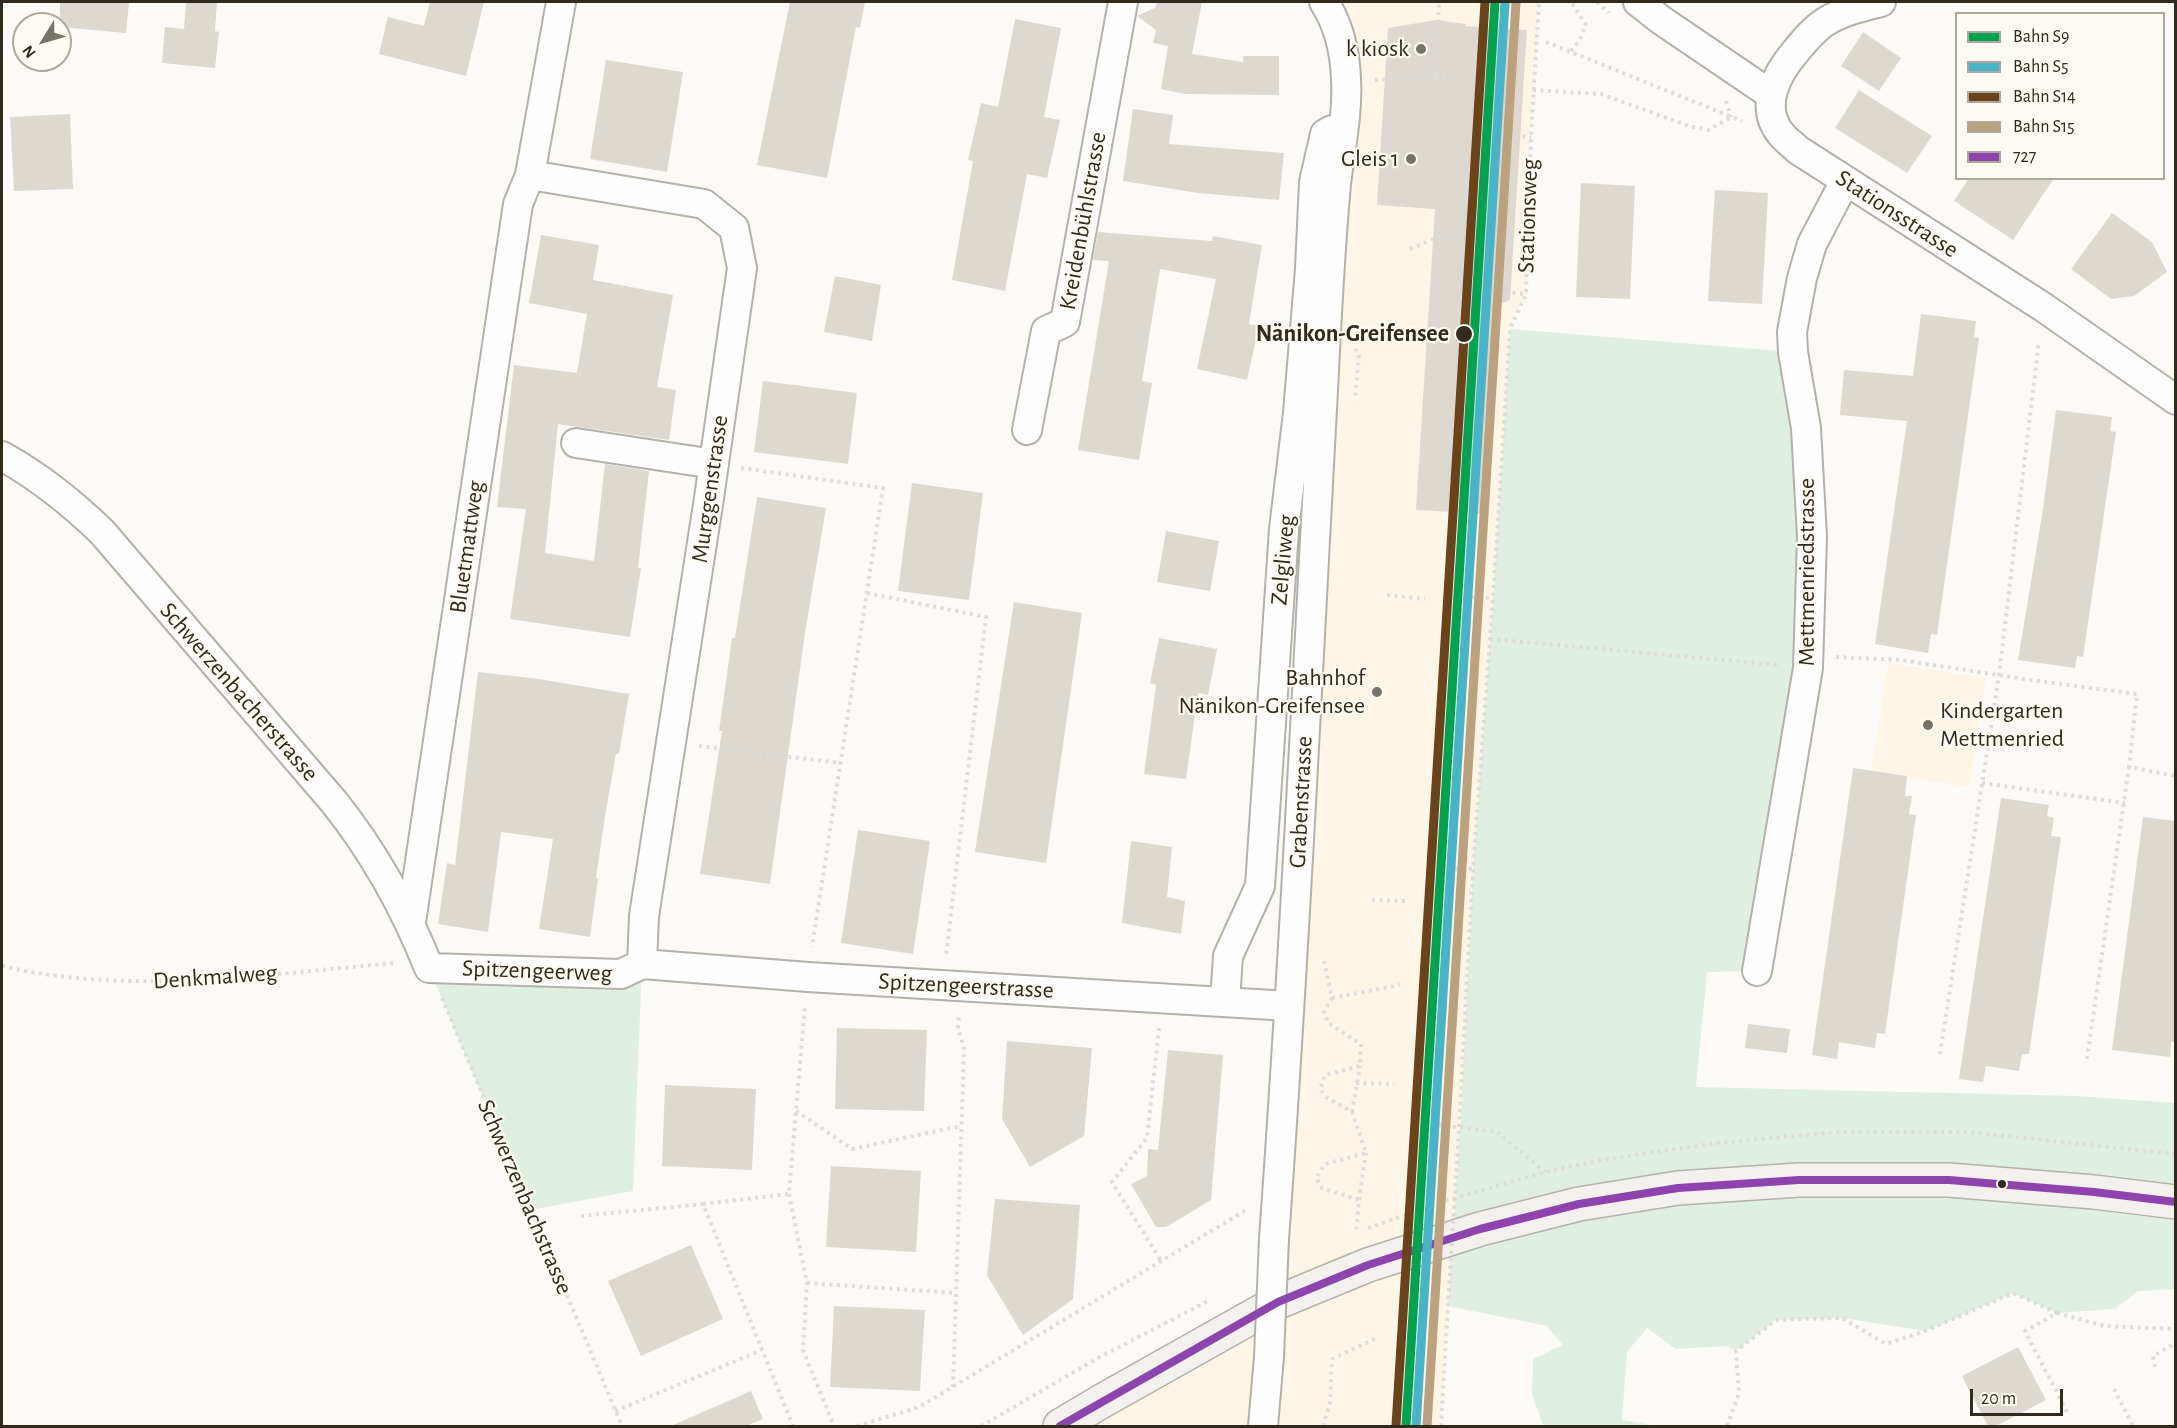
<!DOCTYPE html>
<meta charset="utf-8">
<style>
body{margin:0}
#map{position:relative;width:2177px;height:1428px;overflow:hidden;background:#fcfaf6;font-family:"Alegreya Sans",sans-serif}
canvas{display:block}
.frame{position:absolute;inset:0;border:3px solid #312b1e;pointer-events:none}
.legend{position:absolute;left:1955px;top:12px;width:210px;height:168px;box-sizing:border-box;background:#fefbf4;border:2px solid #aca89e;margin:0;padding:8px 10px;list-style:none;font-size:18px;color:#312b1e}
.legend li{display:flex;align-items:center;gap:12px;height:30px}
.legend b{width:30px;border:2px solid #aca89e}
.north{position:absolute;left:12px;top:12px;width:60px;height:60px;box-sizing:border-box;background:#fefbf4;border:2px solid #aca89e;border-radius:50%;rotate:233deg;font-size:16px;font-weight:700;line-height:24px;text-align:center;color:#312b1e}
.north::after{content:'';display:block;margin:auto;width:21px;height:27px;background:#78736a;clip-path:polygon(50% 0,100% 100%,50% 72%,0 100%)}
.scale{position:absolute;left:1970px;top:1389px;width:93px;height:27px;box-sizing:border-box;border:3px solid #312b1e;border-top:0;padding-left:8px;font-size:18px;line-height:21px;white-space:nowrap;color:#312b1e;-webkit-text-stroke:4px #fefbf4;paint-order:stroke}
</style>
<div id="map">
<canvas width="2177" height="1428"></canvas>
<div class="frame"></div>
<ul class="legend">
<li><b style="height:8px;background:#00a34f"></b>Bahn S9</li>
<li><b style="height:8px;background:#48b4ca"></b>Bahn S5</li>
<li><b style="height:8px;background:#6c421b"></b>Bahn S14</li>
<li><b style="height:8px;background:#bda07c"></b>Bahn S15</li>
<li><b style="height:8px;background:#8e44ad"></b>727</li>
</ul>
<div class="north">N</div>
<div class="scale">20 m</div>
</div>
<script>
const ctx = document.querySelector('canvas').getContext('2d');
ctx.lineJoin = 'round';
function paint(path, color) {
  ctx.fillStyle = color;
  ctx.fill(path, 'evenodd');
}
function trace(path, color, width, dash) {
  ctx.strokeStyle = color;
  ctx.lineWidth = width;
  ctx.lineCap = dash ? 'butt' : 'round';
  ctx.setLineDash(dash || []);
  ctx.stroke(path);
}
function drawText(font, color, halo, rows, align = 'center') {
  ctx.font = font + ' "Alegreya Sans",sans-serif';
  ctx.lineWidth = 4.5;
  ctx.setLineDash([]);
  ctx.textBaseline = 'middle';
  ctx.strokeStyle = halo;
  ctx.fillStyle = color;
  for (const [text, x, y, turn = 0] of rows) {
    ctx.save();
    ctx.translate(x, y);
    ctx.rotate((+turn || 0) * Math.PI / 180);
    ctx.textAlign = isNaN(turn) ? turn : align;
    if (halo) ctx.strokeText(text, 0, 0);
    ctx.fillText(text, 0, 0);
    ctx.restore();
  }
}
const built = new Path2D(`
 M 1324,2 L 1539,2 L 1531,137 L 1526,294 L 1510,329 L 1493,598 L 1473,869 L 1461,1116 L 1441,1426 L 1060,1426 L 1278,1302 L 1344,125 Z
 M 1888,663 L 1986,678 L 1969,787 L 1871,772 Z`);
const green = new Path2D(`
 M 1510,329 L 1793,352 L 1812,537 L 1757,971 L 1707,972 L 1696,1087 L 2078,1096 L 2175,1103 L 2175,1289 L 2138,1291 L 2115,1309 L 2057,1313 L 2013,1293 L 1925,1331 L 1842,1318 L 1776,1320 L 1736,1351 L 1726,1346 L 1676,1349 L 1647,1328 L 1627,1352 L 1622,1420 L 1657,1426 L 1543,1426 L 1532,1394 L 1533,1359 L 1563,1345 L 1547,1326 L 1448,1306 L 1461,1116 L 1473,869 L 1493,598 Z
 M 642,964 L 633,1191 L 530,1210 L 429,968 Z`);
const building = new Path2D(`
 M 60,2 L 129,2 L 126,33 L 60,27 Z
 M 186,2 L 217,2 L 215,31 L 219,32 L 215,68 L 162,63 L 165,27 L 184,29 Z
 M 430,2 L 484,2 L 466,76 L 379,54 L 388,17 L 424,26 Z
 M 790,2 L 865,2 L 860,28 L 856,27 L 827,178 L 757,165 Z
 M 1157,2 L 1202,2 L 1192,54 L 1243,62 L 1243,56 L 1279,56 L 1279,95 L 1184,94 L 1161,89 L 1168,46 L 1153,43 L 1156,30 L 1137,16 L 1155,8 Z
 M 1015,19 L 1061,28 L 1044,117 L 1060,120 L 1047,178 L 1027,174 L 1005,291 L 952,280 L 973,161 L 968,160 L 981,103 L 998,107 Z
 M 1436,20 L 1466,24 L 1465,26 L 1527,30 L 1510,300 L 1501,304 L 1488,514 L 1416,510 L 1435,209 L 1377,205 L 1388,28 Z
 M 1863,32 L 1901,58 L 1879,91 L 1841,66 Z
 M 606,60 L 683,72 L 667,172 L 590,159 Z
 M 1859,90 L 1932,136 L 1907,173 L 1835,128 Z
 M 1133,109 L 1173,115 L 1169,144 L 1284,153 L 1279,200 L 1198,193 L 1123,181 Z
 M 70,114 L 73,189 L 14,191 L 10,117 Z
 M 1969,178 L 2054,178 L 2013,240 L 1954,201 Z
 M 1581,183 L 1635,186 L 1630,299 L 1576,297 Z
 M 1715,190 L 1768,193 L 1762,304 L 1708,301 Z
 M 2112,213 L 2152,242 L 2167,272 L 2134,296 L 2111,299 L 2071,269 Z
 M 1098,232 L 1212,241 L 1213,236 L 1262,245 L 1249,324 L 1259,326 L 1247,380 L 1197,369 L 1216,279 L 1160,269 L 1142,381 L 1152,383 L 1139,460 L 1078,450 L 1109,261 L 1093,260 Z
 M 541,235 L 599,245 L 593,280 L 673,295 L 657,387 L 676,390 L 669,440 L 558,424 L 545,553 L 594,561 L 605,464 L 649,471 L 638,568 L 641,568 L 630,637 L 510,619 L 526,509 L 497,507 L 514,365 L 577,373 L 587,314 L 529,303 Z
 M 835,276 L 881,285 L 872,341 L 824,332 Z
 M 1921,314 L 1976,321 L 1974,337 L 1979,338 L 1937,635 L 1931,634 L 1928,653 L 1875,644 L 1907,421 L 1840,415 L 1844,370 L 1913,376 Z
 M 763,381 L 857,393 L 848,464 L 754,452 Z
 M 2056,410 L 2112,417 L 2110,431 L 2116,432 L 2083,657 L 2077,656 L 2075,668 L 2018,660 L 2043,509 Z
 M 912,483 L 983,493 L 969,600 L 898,591 Z
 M 757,497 L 826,508 L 805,633 L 770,884 L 700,874 L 722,731 L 719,731 L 732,638 L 735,638 Z
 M 1166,531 L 1219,541 L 1210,591 L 1157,582 Z
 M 1014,602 L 1082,613 L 1046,863 L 975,852 Z
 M 1159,638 L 1217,649 L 1208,695 L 1198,693 L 1186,779 L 1144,774 L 1156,685 L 1150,683 Z
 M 478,672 L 539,679 L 629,694 L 619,754 L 616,754 L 605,816 L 596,878 L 598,879 L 590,937 L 539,929 L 553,839 L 501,832 L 488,932 L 438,924 L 447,863 L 455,865 Z
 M 1853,768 L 1907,776 L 1905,796 L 1912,796 L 1909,814 L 1916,815 L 1885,1034 L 1877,1033 L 1875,1048 L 1839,1042 L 1837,1059 L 1812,1055 Z
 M 2001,798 L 2049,805 L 2047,816 L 2054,818 L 2051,836 L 2061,837 L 2029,1054 L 2022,1054 L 2019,1071 L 1986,1066 L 1983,1082 L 1959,1079 Z
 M 2143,817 L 2175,821 L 2175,1042 L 2171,1042 L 2170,1057 L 2112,1050 Z
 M 858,830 L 930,841 L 913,954 L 841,943 Z
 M 1131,841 L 1172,847 L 1167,897 L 1185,901 L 1181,934 L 1122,923 Z
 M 1748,1024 L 1790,1029 L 1787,1053 L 1745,1048 Z
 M 837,1028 L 927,1030 L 924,1111 L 835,1109 Z
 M 1007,1041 L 1092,1048 L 1084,1136 L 1030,1167 L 1002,1119 Z
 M 1168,1050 L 1223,1055 L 1211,1200 L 1166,1227 L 1156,1227 L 1131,1184 L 1147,1176 L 1148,1149 L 1158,1150 Z
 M 665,1085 L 756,1089 L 752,1170 L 662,1166 Z
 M 831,1166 L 921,1171 L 916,1252 L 826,1247 Z
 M 995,1199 L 1080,1205 L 1073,1299 L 1023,1335 L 987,1275 Z
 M 691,1245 L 723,1319 L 641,1356 L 608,1281 Z
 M 834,1306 L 925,1310 L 920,1391 L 830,1387 Z
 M 2018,1347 L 2046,1400 L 1996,1426 L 1988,1426 L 1962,1376 Z
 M 751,1391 L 763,1419 L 746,1426 L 671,1426 Z`);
const path = new Path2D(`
 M 1597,2 L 1609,13
 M 1546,42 L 1742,121
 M 1571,51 L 1579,41 L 1586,25 L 1571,2
 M 1435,75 L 1439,2
 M 1375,80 L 1458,74
 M 1533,90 L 1601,94 L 1689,126 L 1708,130 L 1730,118
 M 1726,101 L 1731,117
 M 1500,135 L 1531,137
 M 1410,249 L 1448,233
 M 1490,291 L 1526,294
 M 1355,349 L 1359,354 L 1355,400
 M 741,468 L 883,488 L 812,947
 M 867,593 L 986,617 L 946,956
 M 1387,595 L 1425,599
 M 1471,597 L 1493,598
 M 1490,639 L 1779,665
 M 1836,657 L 1901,660 L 2030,680 L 2137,694 L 2129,767 L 2176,776
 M 699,746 L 841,763
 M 1982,783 L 2125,803
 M 1454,869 L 1473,869
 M 1372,900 L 1406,901
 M 1324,961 L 1332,998 L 1324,1011 L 1328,1023 L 1361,1044 L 1360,1066 L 1325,1075 L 1320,1089 L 1326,1097 L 1352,1112 L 1366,1153 L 1325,1164 L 1316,1178 L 1322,1188 L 1359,1200 L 1356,1232
 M 2,966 C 131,996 265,974 396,963
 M 442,998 L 622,1426
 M 1332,998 L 1400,985
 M 1159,1028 L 1147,1138 L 1112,1182 L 1161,1261
 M 1940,1054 L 1999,675 L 2039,341
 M 2087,1059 L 2129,767
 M 1356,1083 L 1394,1084
 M 796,1111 L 852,1149 L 961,1126
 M 1352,1112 L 1360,1066
 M 1438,1125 L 1497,1132 L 1545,1172
 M 1459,1127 L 1473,869 L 1493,598 L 1510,329 L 1526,294 L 1531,137 L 1539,2
 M 789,1194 L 807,1283 L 803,1350 L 834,1426
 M 1359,1200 L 1366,1153
 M 703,1204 L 789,1194 L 805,1005
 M 581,1216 L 703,1204 L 793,1426
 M 1368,1228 L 1445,1201 L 1545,1172 L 1606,1159 L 1717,1143 L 1837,1132 L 1966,1132 L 2176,1154
 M 807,1283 L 956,1293
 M 2057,1313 L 2104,1326 L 2176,1329
 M 2155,1367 L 2153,1356 L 2176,1343
 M 953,1387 L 964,1049 L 958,1028 L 959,1016
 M 2114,1389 L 2133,1426
 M 615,1411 L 762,1350
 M 857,1426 L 919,1407 L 1246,1210
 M 981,1426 L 1098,1358 L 1208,1301
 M 1323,1426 L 1330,1403 L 1332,1359 L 1379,1337
 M 1441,1426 L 1448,1306
 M 1727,1426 L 1739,1393 L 1736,1351 L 1776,1320 L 1842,1318 L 1886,1344 L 1925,1331 L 2013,1293 L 2057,1313 L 2025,1331 L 2068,1414`);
const street = new Path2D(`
 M 1638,2 L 1661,20 L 1770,94
 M 1881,2 C 1862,7 1842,11 1825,22 C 1813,30 1805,40 1796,51 C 1776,74 1759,107 1781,134 C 1786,140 1793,145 1798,150 L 2043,307 L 2176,400
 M 530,175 L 704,204 L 734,228 L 742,268 L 709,498 L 644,916 L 642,964
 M 1027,430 L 1046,331 L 1065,322 L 1123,2
 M 576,443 L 714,464
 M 2,456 C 40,477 71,502 102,532 L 334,802 C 374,852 405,908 429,968 L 621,974 L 642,964
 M 411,922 L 518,204 L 530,175 L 561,2
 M 642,964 L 808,977 L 1289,1006
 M 1757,971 L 1808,668 L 1812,537 L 1806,428 L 1793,352 L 1792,332 L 1802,278 L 1812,244 L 1845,181
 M 1225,1001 L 1228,956 L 1260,886 L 1284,529 L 1298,413 L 1310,269 L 1314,182 L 1325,134 L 1332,130
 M 1274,1239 C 1294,962 1307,685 1322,409 C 1326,334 1329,259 1336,184 C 1340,150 1348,114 1346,79 C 1345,51 1339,25 1324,2
 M 1263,1426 L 1269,1357`);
const secondary = new Path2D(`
 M 1060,1426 L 1102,1401 L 1278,1302 L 1368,1265 L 1480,1229 L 1579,1204 L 1678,1188 L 1799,1180 L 1949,1180 L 2094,1192 L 2176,1202`);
const pathBridge = new Path2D(`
 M 1448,1306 L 1459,1127`);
const streetBridge = new Path2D(`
 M 1269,1357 L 1274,1239`);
const bus1 = new Path2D(`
 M 1060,1426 L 1278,1302 L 1368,1265 L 1480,1229 L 1579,1204 L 1678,1188 L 1799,1180 L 1949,1180 L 2094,1192 L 2176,1202`);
const rail1 = new Path2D(`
 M 1406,1426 L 1495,2`);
const rail2 = new Path2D(`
 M 1416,1426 L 1505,3`);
const rail3 = new Path2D(`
 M 1396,1425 L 1485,2`);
const rail4 = new Path2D(`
 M 1427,1426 L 1516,3`);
const markers = [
 [1421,49,6,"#78736a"],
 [1411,159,6,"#78736a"],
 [1464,334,9,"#312b1e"],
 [1377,692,6,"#78736a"],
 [1928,725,6,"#78736a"],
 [2002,1184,5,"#312b1e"]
];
const poiNames = [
 ["k kiosk",1409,49],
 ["Gleis 1",1399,159],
 ["Bahnhof",1365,678],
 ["Nänikon-Greifensee",1365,706],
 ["Kindergarten",1940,711,"left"],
 ["Mettmenried",1940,739,"left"]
];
const streetNames = [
 ["Stationsstrasse",1897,214,33],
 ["Stationsweg",1528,216,-88],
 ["Kreidenbühlstrasse",1083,221,-80],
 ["Murggenstrasse",710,489,-82],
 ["Bluetmattweg",467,547,-82],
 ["Zelgliweg",1283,560,-85],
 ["Mettmenriedstrasse",1807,572,-90],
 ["Schwerzenbacherstrasse",239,692,49],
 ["Grabenstrasse",1301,802,-87],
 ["Spitzengeerweg",537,971,2],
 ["Denkmalweg",215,977,-4],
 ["Spitzengeerstrasse",966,986,3],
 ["Schwerzenbachstrasse",525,1197,67]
];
const stopNames = [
 ["Nänikon-Greifensee",1449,334]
];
paint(built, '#fdf5e6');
paint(green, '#e1efe2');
paint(building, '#ded9d0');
trace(street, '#b4b1aa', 32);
trace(secondary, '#b4b1aa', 36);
trace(path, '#dddcdb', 4, [3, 4.5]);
trace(street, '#fffefe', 28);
trace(secondary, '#f3f1ee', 33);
trace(streetBridge, '#b4b1aa', 32, []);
trace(pathBridge, '#dddcdb', 4, [3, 4.5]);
trace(streetBridge, '#fffefe', 28);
trace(bus1, '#8e44ad', 8);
trace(rail1, '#00a34f', 9);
trace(rail2, '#48b4ca', 9);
trace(rail3, '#6c421b', 9);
trace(rail4, '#bda07c', 9);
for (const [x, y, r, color] of markers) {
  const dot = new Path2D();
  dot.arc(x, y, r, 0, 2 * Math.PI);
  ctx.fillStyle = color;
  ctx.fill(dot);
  trace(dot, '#fefbf4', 2);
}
drawText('24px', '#312b1e', '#fefbf4', poiNames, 'right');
drawText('24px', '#312b1e', '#fefbf4', streetNames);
drawText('bold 24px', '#312b1e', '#fefbf4', stopNames, 'right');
</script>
